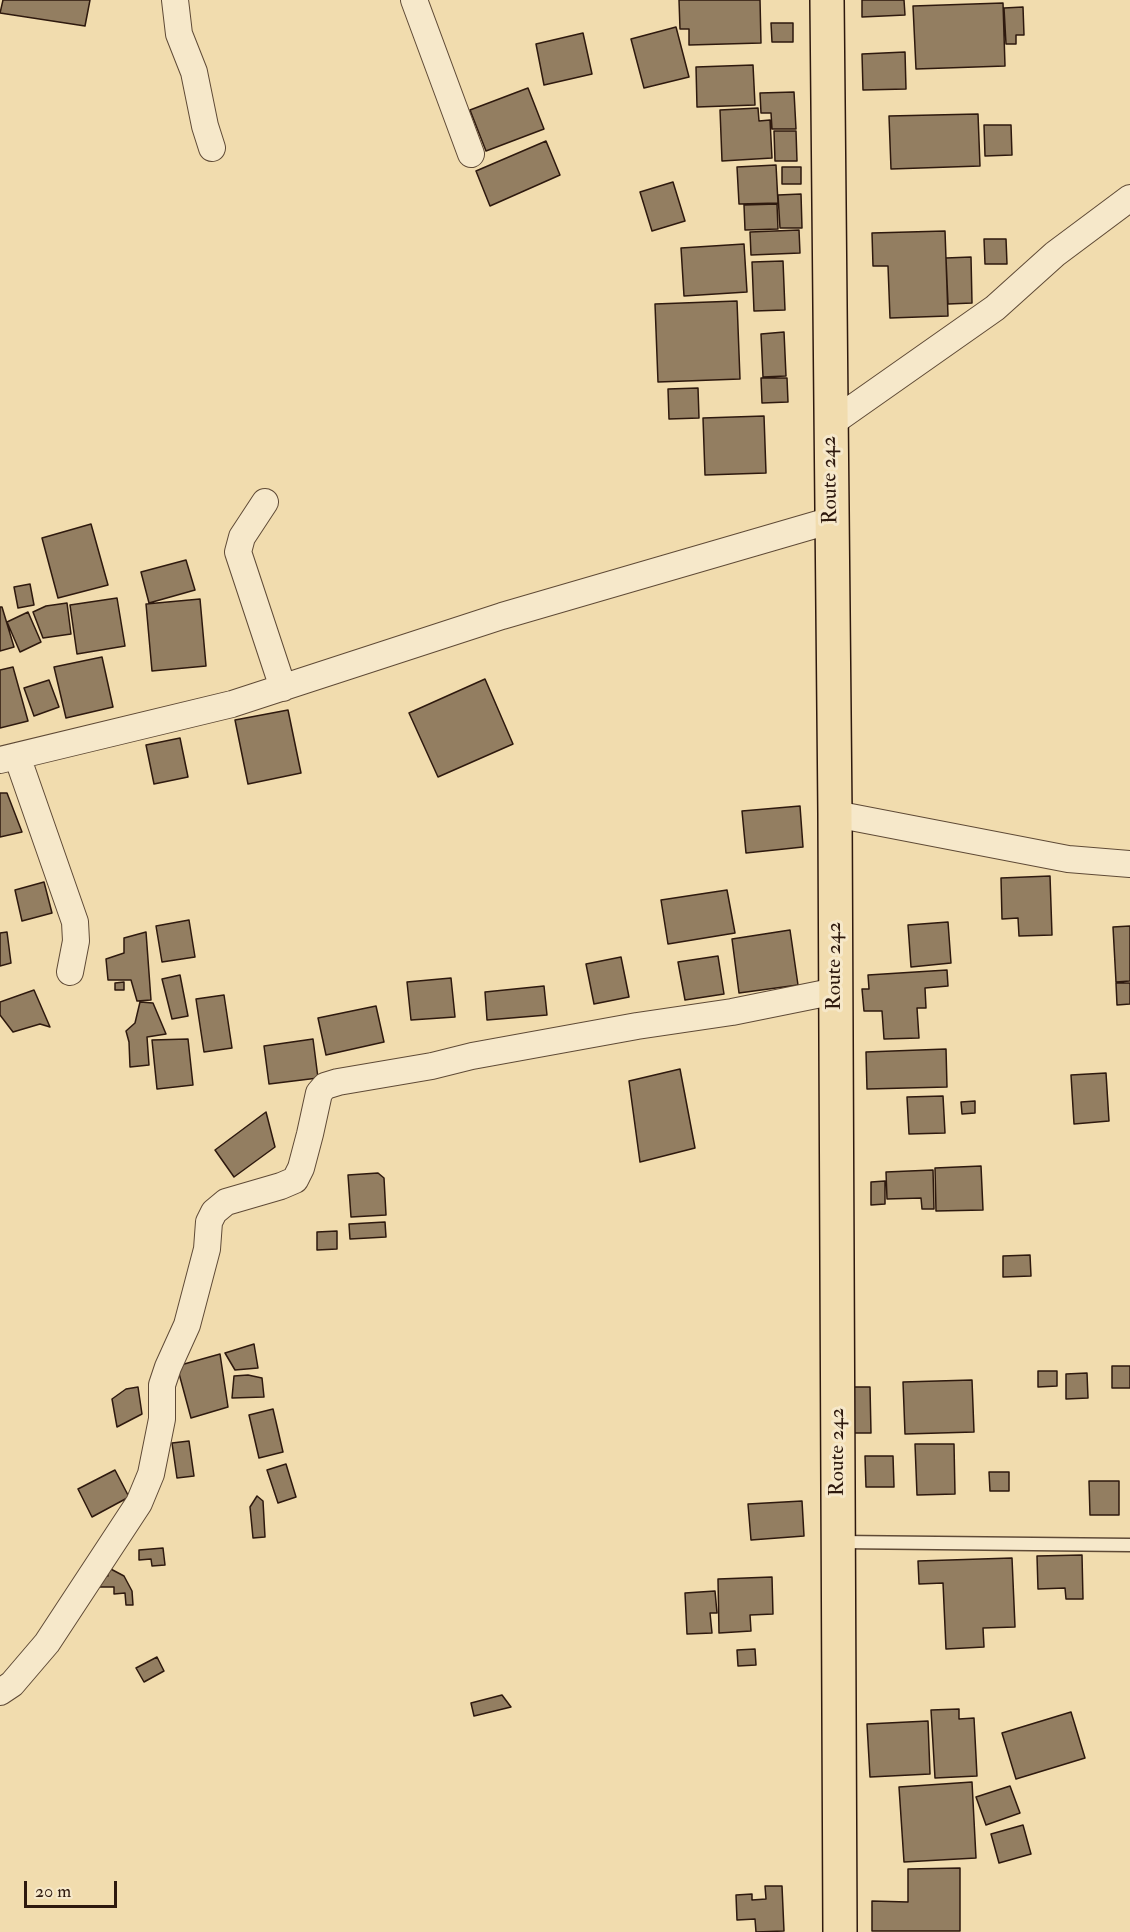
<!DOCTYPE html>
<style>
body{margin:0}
#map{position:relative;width:1130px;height:1932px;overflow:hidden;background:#f1dcae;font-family:"IM FELL Double Pica",serif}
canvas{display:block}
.scale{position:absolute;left:24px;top:1881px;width:93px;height:27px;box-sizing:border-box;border:3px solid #2e190e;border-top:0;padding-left:8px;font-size:18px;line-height:21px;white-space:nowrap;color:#2e190e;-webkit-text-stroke:4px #f6e8ca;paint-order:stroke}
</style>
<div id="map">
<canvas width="1130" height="1932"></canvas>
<div class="scale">20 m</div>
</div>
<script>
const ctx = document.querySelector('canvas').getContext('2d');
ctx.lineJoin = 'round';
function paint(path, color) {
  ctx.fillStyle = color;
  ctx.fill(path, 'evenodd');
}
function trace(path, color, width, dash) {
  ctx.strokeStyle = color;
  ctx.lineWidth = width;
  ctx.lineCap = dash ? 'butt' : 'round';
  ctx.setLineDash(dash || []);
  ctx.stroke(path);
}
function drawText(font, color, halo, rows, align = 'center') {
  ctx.font = font + ' "IM FELL Double Pica",serif';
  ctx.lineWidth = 6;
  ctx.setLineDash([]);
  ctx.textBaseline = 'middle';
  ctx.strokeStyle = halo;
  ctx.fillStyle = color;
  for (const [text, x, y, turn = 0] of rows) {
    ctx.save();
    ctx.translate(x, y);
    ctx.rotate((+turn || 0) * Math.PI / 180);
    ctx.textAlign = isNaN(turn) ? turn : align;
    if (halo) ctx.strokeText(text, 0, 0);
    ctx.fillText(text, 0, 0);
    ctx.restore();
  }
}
const building = new Path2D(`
 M 3,0 L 90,0 L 85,26 L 0,13 Z
 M 679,0 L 760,0 L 761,43 L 689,45 L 689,29 L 680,29 Z
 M 862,0 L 904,0 L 905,15 L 862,17 Z
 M 1003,3 L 1005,66 L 916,69 L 913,6 Z
 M 1023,7 L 1024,35 L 1016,35 L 1016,44 L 1006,44 L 1004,8 Z
 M 771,23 L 793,23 L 793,42 L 772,42 Z
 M 676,27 L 689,77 L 644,88 L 631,39 Z
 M 583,33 L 592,74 L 544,85 L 536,44 Z
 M 905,52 L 906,89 L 863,90 L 862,54 Z
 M 753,65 L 755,105 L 697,107 L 696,67 Z
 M 528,88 L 544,129 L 486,151 L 470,110 Z
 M 794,92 L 796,129 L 772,129 L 771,113 L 761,113 L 760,93 Z
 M 758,108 L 759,121 L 770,120 L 772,158 L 722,161 L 720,110 Z
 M 978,114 L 980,166 L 891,169 L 889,116 Z
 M 984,125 L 1011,125 L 1012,155 L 985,156 Z
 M 774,131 L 796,131 L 797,161 L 775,161 Z
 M 546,141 L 560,175 L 490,206 L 476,171 Z
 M 776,165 L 778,203 L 739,204 L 737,167 Z
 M 782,167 L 801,167 L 801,184 L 782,184 Z
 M 673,182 L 685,221 L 652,231 L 640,192 Z
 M 801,194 L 802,228 L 780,228 L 778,195 Z
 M 777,204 L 778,229 L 745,230 L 744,205 Z
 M 799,230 L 800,253 L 751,255 L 750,232 Z
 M 945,231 L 948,316 L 890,318 L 888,266 L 873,266 L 872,233 Z
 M 984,239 L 1006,239 L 1007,264 L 985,264 Z
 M 744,244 L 747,292 L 684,296 L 681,248 Z
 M 971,257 L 972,303 L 948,304 L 946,258 Z
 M 783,261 L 785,310 L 754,311 L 752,262 Z
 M 737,301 L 740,379 L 658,382 L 655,304 Z
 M 784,332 L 786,376 L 763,377 L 761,334 Z
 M 761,378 L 787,378 L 788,402 L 762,403 Z
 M 698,388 L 699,418 L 669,419 L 668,389 Z
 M 764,416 L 766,473 L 705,475 L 703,418 Z
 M 91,524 L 108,585 L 58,598 L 42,538 Z
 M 186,560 L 195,590 L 149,603 L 141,572 Z
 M 30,584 L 34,605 L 18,608 L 14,587 Z
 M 117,598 L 125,646 L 77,654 L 70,605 Z
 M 200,599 L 206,666 L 152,671 L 146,604 Z
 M 67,603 L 71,634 L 43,638 L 33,612 L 46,606 Z
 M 0,607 L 2,607 L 14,647 L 0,651 Z
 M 28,612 L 41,642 L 20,652 L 7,622 Z
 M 102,657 L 113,707 L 66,718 L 54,667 Z
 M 13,667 L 28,721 L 0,728 L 0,670 Z
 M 485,679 L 513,744 L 438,777 L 409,713 Z
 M 49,680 L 59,707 L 34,716 L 24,688 Z
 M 288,710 L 301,773 L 248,784 L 235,720 Z
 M 180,738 L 188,777 L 154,784 L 146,745 Z
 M 0,793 L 7,793 L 22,832 L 0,837 Z
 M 800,806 L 803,847 L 746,853 L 742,811 Z
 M 1050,876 L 1052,935 L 1019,936 L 1018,918 L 1002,919 L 1001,878 Z
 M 44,882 L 52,913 L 22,921 L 15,890 Z
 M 727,890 L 735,933 L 668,944 L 661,900 Z
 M 189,920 L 195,957 L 162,962 L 156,926 Z
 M 948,922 L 951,963 L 911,967 L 908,925 Z
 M 1130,926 L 1130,981 L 1116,982 L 1113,927 Z
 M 790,930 L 798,985 L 739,993 L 732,939 Z
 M 7,932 L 11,963 L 0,966 L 0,933 Z
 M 146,932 L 151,1000 L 137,1001 L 131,980 L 108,980 L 106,959 L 124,953 L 124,938 Z
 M 718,956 L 724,994 L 685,1000 L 678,962 Z
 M 621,957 L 629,997 L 594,1004 L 586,964 Z
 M 947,970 L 948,986 L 925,988 L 926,1008 L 917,1008 L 919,1038 L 884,1039 L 882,1011 L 864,1011 L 862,989 L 869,989 L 868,975 Z
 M 180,975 L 188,1016 L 172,1019 L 162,979 Z
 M 451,978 L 455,1017 L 411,1020 L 407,982 Z
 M 124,982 L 124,990 L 115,990 L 115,983 Z
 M 1116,983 L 1130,983 L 1130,1004 L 1117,1005 Z
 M 544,986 L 547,1015 L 487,1020 L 485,992 Z
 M 34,990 L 50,1027 L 40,1024 L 13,1032 L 0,1015 L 0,1002 Z
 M 224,995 L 232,1048 L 204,1052 L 196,999 Z
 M 140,1002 L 153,1003 L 166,1034 L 147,1037 L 149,1065 L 130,1067 L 129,1042 L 126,1031 L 135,1023 Z
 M 376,1006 L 384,1042 L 326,1055 L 318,1018 Z
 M 188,1039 L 193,1085 L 157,1089 L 152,1040 Z
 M 313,1039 L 318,1078 L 269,1084 L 264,1046 Z
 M 946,1049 L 947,1087 L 867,1089 L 866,1052 Z
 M 680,1069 L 695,1148 L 640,1162 L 629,1081 Z
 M 1106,1073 L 1109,1121 L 1074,1124 L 1071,1075 Z
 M 943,1096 L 945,1133 L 909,1134 L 907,1097 Z
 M 975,1101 L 975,1113 L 962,1114 L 961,1102 Z
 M 266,1112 L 275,1147 L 234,1177 L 215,1150 Z
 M 981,1166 L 983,1210 L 936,1211 L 935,1168 Z
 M 933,1170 L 934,1209 L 922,1209 L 921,1198 L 887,1199 L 886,1172 Z
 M 378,1173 L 384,1178 L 386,1215 L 351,1217 L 348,1175 Z
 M 885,1181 L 885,1204 L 871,1205 L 871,1182 Z
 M 385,1222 L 386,1237 L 350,1239 L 349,1224 Z
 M 337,1231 L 337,1249 L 317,1250 L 317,1232 Z
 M 1030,1255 L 1031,1276 L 1003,1277 L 1003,1256 Z
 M 254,1344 L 258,1368 L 235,1370 L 225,1353 Z
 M 220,1354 L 228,1407 L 191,1418 L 177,1366 Z
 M 1112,1366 L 1130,1366 L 1130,1388 L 1112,1388 Z
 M 1038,1371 L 1057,1371 L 1057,1386 L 1038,1387 Z
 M 1087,1373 L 1088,1398 L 1066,1399 L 1066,1374 Z
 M 248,1375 L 262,1378 L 264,1397 L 232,1398 L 234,1376 Z
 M 972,1380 L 974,1432 L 905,1434 L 903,1382 Z
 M 138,1387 L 142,1414 L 117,1427 L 112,1399 L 126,1389 Z
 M 848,1387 L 870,1387 L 871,1433 L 850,1433 Z
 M 273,1409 L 283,1452 L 259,1458 L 249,1415 Z
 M 189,1441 L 194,1476 L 177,1478 L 172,1443 Z
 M 915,1444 L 954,1444 L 955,1494 L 917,1495 Z
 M 865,1456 L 893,1456 L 894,1487 L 866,1487 Z
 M 286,1464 L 296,1497 L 278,1503 L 267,1470 Z
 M 115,1470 L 129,1497 L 92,1517 L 78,1489 Z
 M 989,1472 L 1009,1472 L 1009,1491 L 990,1491 Z
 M 1089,1481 L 1119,1481 L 1119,1515 L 1090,1515 Z
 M 257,1496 L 263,1501 L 265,1537 L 253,1538 L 250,1507 Z
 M 802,1501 L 804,1536 L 751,1540 L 748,1504 Z
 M 163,1548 L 165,1565 L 152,1566 L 151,1559 L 139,1560 L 139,1550 Z
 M 1082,1555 L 1083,1599 L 1066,1599 L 1065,1588 L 1038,1589 L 1037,1556 Z
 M 1012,1558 L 1015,1627 L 983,1628 L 984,1647 L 946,1649 L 943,1583 L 919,1584 L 918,1561 Z
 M 107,1567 L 124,1576 L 132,1591 L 133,1605 L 126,1605 L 125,1593 L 114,1594 L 114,1587 L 97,1587 L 96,1576 L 108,1576 Z
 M 772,1577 L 773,1614 L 750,1615 L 751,1631 L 719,1633 L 718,1579 Z
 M 715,1591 L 717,1613 L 710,1613 L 712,1633 L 687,1634 L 685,1593 Z
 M 755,1649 L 756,1665 L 738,1666 L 737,1650 Z
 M 157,1657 L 164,1671 L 144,1682 L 136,1668 Z
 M 502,1695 L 511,1707 L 474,1716 L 471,1703 Z
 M 959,1709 L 959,1719 L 974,1718 L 977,1776 L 935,1778 L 931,1710 Z
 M 1071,1712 L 1085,1758 L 1016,1779 L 1002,1733 Z
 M 928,1721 L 930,1774 L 870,1777 L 867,1724 Z
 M 972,1782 L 976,1858 L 904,1862 L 899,1787 Z
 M 1010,1786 L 1020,1813 L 986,1825 L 976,1797 Z
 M 1023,1825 L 1031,1854 L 999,1863 L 991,1834 Z
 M 960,1868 L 960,1931 L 872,1931 L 872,1901 L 908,1902 L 908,1869 Z
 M 765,1886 L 782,1886 L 784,1931 L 756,1932 L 755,1919 L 737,1920 L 736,1895 L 752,1894 L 752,1900 L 766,1899 Z`);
const service = new Path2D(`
 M 840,1542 L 1130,1545`);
const minor = new Path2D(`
 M 175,0 L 179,34 L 194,72 L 205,126 L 212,148
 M 414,0 L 471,154
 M 830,424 L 995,308 L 1055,254 L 1130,198
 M 265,502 L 242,537 L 238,552 L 283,688
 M 17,756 L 75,922 L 76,941 L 70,972
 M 0,760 L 232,704 L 502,616 L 832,520
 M 835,814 L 1068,859 L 1130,864
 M 0,1692 L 12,1684 L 47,1643 L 139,1503 L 151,1474 L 162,1419 L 162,1385 L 168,1367 L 187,1325 L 207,1249 L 209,1222 L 214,1212 L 226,1202 L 281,1186 L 295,1180 L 301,1168 L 310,1134 L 319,1093 L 325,1086 L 338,1082 L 432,1066 L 472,1056 L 637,1026 L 732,1012 L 836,991`);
const primary = new Path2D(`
 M 827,0 L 835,814 L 840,1932`);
const streetNames = [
 ["Route 242",831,480,-91],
 ["Route 242",835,966,-90],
 ["Route 242",838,1452,-90]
];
paint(building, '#937e61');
trace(building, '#2e190e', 1.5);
trace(service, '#5f4a36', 15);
trace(minor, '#5f4a36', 28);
trace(primary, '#2e190e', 36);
trace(service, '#f6e8ca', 12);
trace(minor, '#f6e8ca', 26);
trace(primary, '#f1dcae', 33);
drawText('21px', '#2e190e', '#f6e8ca', streetNames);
</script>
